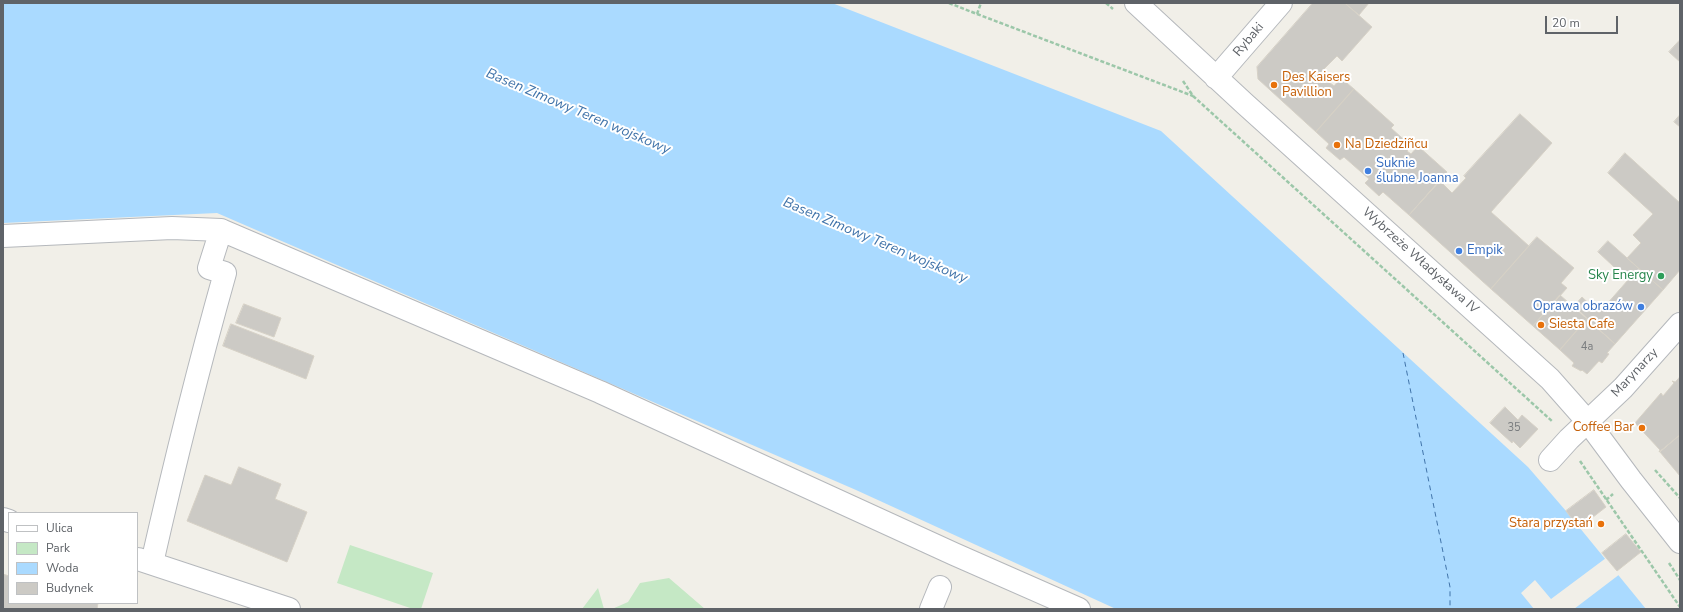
<!DOCTYPE html>
<meta charset="utf-8">
<style>
body{margin:0}
#map{position:relative;width:1683px;height:612px;overflow:hidden;background:#f1efe8;font-family:"Nunito Sans",sans-serif}
canvas{display:block}
.frame{position:absolute;inset:0;border:4px solid #5f6368;pointer-events:none}
.legend{position:absolute;left:8px;top:512px;width:130px;height:92px;box-sizing:border-box;background:#fff;border:1px solid #bfc1c3;margin:0;padding:5px 7px;list-style:none;font-size:12px;color:#5f6368}
.legend li{display:flex;align-items:center;gap:8px;height:20px}
.legend b{width:20px;border:1px solid #bfc1c3}
.scale{position:absolute;left:1545px;top:16px;width:73px;height:18px;box-sizing:border-box;border:2px solid #5f6368;border-top:0;padding-left:5px;font-size:12px;line-height:14px;white-space:nowrap;color:#5f6368;-webkit-text-stroke:3px #fff;paint-order:stroke}
</style>
<div id="map">
<canvas width="1683" height="612"></canvas>
<div class="frame"></div>
<ul class="legend">
<li><b style="height:5px;background:#fff"></b>Ulica</li>
<li><b style="height:11px;background:#c5e8c5"></b>Park</li>
<li><b style="height:11px;background:#aadaff"></b>Woda</li>
<li><b style="height:11px;background:#cccac5"></b>Budynek</li>
</ul>
<div class="scale">20 m</div>
</div>
<script>
const g = document.querySelector('canvas').getContext('2d');
g.lineJoin = 'round';
function fill(path, color) {
  g.fillStyle = color;
  g.fill(path, 'evenodd');
}
function stroke(path, color, width, dash) {
  g.strokeStyle = color;
  g.lineWidth = width;
  g.lineCap = dash ? 'butt' : 'round';
  g.setLineDash(dash || []);
  g.stroke(path);
}
function label(font, color, halo, rows, align = 'center') {
  g.font = font + ' "Nunito Sans",sans-serif';
  g.lineWidth = 4;
  g.setLineDash([]);
  g.textBaseline = 'middle';
  g.strokeStyle = halo;
  g.fillStyle = color;
  for (const [text, x, y, turn = 0] of rows) {
    g.save();
    g.translate(x, y);
    g.rotate((+turn || 0) * Math.PI / 180);
    g.textAlign = isNaN(turn) ? turn : align;
    if (halo) g.strokeText(text, 0, 0);
    g.fillText(text, 0, 0);
    g.restore();
  }
}
const green = new Path2D(`
 M350,545l83,28 -12,36h-8l-76,-26z
 M669,578l36,31h-93l16,-7 12,-19z
 M598,588l6,21h-22z`);
const water = new Path2D(`
 M3,3h829l329,128 367,336 38,44 80,98h-530l-260,-119 -639,-277 -214,10z`);
const pier = new Path2D(`
 M1606,558l14,16 -46,35h-40l-13,-16 14,-13 16,19z`);
const ferry = new Path2D(`
 M1403,353l47,234v22`);
const building = new Path2D(`
 M1313,3h32l27,24 -30,34 -5,-5 -18,18 15,12 7,-8 13,11 -38,43 -58,-53 -1,-12z
 M1345,3h24l-10,12z
 M1680,40v22l-11,-10z
 M1354,89l40,36 -3,3 20,18 -4,5 4,3 7,-8 29,26 -38,43 -26,-23 -4,4 -14,-13 4,-4 -25,-22 -4,3 -14,-12 3,-4 -13,-12z
 M1520,114l32,29 -61,69 38,34 -38,43 -82,-74 31,-34 12,12 14,-15 -2,-2z
 M1680,115v12l-6,-5z
 M1625,153l55,50v67l-17,20 -36,-32 14,-15 -8,-8 20,-21 -45,-41z
 M1537,237l37,31 -13,15 6,5 -34,38 -42,-37z
 M1608,241l55,49 -48,54 -41,-38 8,-9 17,16 29,-33 -30,-28z
 M1560,295l27,24 -27,31 -27,-24z
 M244,304l37,14 -7,19 -38,-14z
 M1587,319l28,25 -8,9 2,1 -7,9 -3,-2 -12,13 -5,-4 -1,1 -9,-5 2,-3 -14,-13z
 M231,324l83,32 -8,23 -83,-33z
 M1680,377v58l-21,17 1,-2 -25,-27 26,-30 2,3 11,-13 -2,-2 3,1z
 M1505,407l13,13 4,-5 16,14 -18,19 -7,-7 -1,2 -22,-20z
 M1680,435v41l-20,-24z
 M239,467l42,17 -6,15 32,13 -20,50 -100,-41 18,-46 26,10z
 M1594,490l12,17 -27,21 -13,-17z
 M1626,534l15,18 -24,19 -15,-18z
 M3,574l6,2v27h89l-1,6h-94z`);
const path = new Path2D(`
 M949,3l28,11 4,-11
 M1106,3l7,6
 M977,14l216,82
 M1183,81l10,15 360,326
 M1580,461l100,146
 M1655,470l25,28
 M1606,500l7,-6
 M1669,563l11,17`);
const minor = new Path2D(`
 M1136,3l109,101 305,275 38,43 43,58 49,62
 M1216,78l65,-75
 M3,236l169,-8 49,2 379,162 354,162 125,55
 M1550,460l19,-21 54,-51 57,-64
 M3,519l6,2
 M138,559l151,50
 M152,563c22,-97 46,-194 73,-290l-16,-5 12,-38
 M931,609l9,-22`);
const markers = [
 [1274,85,4,"#e8710a"],
 [1337,145,4,"#e8710a"],
 [1368,171,4,"#3f7fe0"],
 [1459,251,4,"#3f7fe0"],
 [1661,276,4,"#2e9e5b"],
 [1641,307,4,"#3f7fe0"],
 [1541,325,4,"#e8710a"],
 [1642,428,4,"#e8710a"],
 [1601,524,4,"#e8710a"]
];
const numberNames = [
 ["4a",1587,347],
 ["35",1514,428]
];
const streetNames = [
 ["Rybaki",1249,40,-50],
 ["Wybrzeże Władysława IV",1420,261,42],
 ["Marynarzy",1635,373,-47]
];
const foodNames = [
 ["Des Kaisers",1282,78],
 ["Pavillion",1282,93],
 ["Na Dziedziñcu",1345,145],
 ["Siesta Cafe",1549,325],
 ["Coffee Bar",1634,428,"right"],
 ["Stara przystań",1593,524,"right"]
];
const shopNames = [
 ["Suknie",1376,164],
 ["ślubne Joanna",1376,179],
 ["Empik",1467,251],
 ["Oprawa obrazów",1633,307,"right"]
];
const leisureNames = [
 ["Sky Energy",1653,276]
];
const waterNames = [
 ["Basen Zimowy Teren wojskowy",578,112,23],
 ["Basen Zimowy Teren wojskowy",875,241,23]
];
fill(green, '#c5e8c5');
fill(water, '#aadaff');
fill(pier, '#f1efe8');
stroke(ferry, '#4174aa', 1, [5, 4]);
fill(building, '#cccac5');
stroke(building, '#d6d1c6', 1);
stroke(minor, '#b5b8bc', 24);
stroke(path, '#9cc7a9', 2.5, [4, 2]);
stroke(minor, '#fff', 22);
for (const [x, y, r, color] of markers) {
  const dot = new Path2D();
  dot.arc(x, y, r, 0, 2 * Math.PI);
  g.fillStyle = color;
  g.fill(dot);
  stroke(dot, '#fff', 1.5);
}
label('11px', '#7a7d7f', null, numberNames);
label('13px', '#5f6368', '#fff', streetNames);
label('13px', '#c56008', '#fff', foodNames, 'left');
label('13px', '#366cbe', '#fff', shopNames, 'left');
label('13px', '#27864d', '#fff', leisureNames, 'right');
label('italic 14px', '#4174aa', '#fff', waterNames);
</script>
